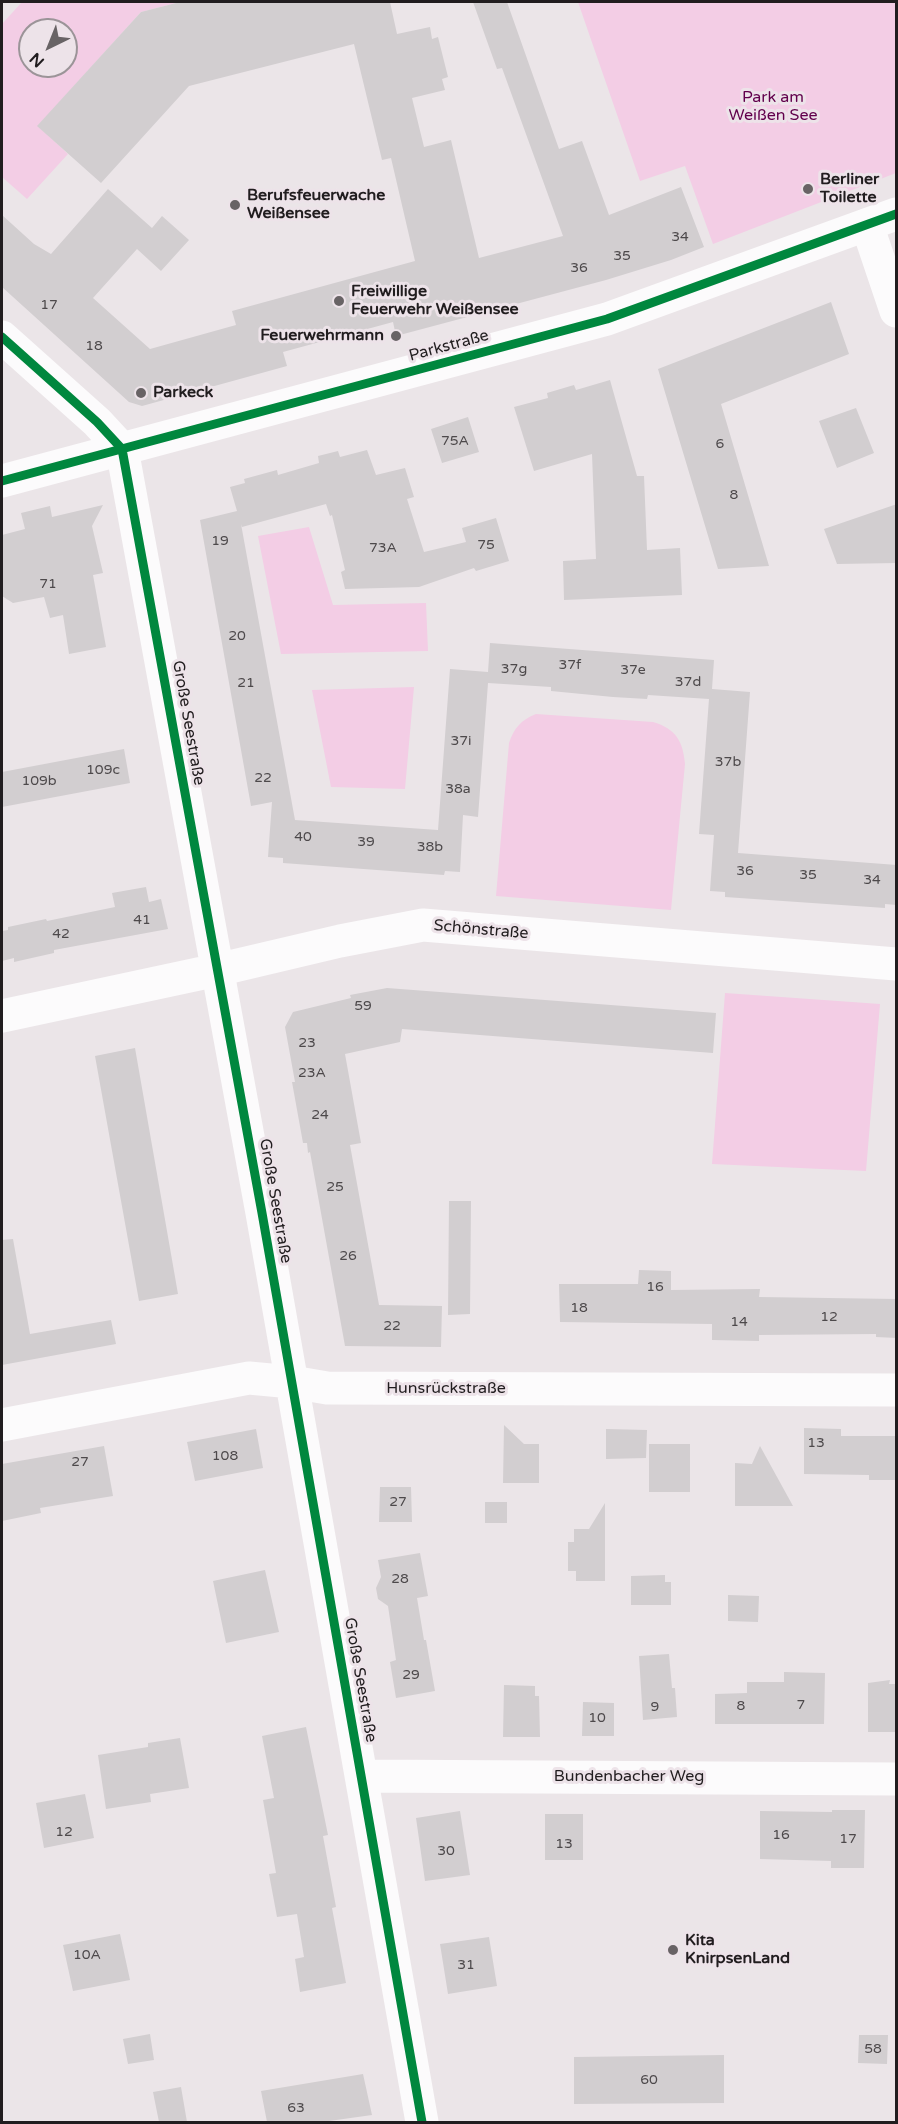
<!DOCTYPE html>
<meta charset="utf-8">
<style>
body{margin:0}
#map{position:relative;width:898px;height:2124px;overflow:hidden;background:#ebe5e8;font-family:"Varela Round",sans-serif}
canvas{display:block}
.frame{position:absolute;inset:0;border:3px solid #211d1f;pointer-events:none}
.north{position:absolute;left:18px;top:18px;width:60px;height:60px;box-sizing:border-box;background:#ede3e9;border:2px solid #9b9498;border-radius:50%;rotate:223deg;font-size:16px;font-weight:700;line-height:24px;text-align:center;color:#211d1f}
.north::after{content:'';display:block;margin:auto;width:21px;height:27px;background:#686365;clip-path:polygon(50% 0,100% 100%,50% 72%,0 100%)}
</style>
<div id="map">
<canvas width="898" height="2124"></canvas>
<div class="frame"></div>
<div class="north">N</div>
</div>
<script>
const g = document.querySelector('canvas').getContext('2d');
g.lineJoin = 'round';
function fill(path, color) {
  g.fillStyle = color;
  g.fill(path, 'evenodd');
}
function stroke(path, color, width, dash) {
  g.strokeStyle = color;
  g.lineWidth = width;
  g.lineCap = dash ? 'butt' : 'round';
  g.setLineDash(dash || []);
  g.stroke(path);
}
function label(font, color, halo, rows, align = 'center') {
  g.font = font + ' "Varela Round",sans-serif';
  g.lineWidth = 6;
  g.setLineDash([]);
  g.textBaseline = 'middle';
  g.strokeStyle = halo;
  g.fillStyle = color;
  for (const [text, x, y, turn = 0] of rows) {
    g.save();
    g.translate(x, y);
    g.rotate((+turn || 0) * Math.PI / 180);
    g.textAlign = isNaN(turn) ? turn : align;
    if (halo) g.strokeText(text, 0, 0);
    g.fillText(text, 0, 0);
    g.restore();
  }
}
const green = new Path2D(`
 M22,2h158l-39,10 -103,114 30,28 -41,45 -25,-22v-153zM30,30h36v36h-36z
 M578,2h318v171l-183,71 -28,-78 -45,15z
 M309,527l24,78 93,-2 2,48 -147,3 -23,-118z
 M414,687l-9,102 -74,-2 -19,-97z
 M536,714l117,8c23,7 30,19 32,42l-14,146 -175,-14 13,-153c5,-15 12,-23 27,-29z
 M725,993l155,11 -14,167 -154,-7z`);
const building = new Path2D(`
 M180,2h210l7,32 33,-7 2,12 6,-2 10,40 -6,2 3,11 -33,8 12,49 27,-7 28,118 84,-22 -61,-168 -5,1 -24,-67h34l52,147 23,-8 27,74 72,-28 23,60 -33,13 -65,20 -210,56 -3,-14 -110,30 4,14 -145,40 -13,-4 -127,-115v-72l32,29 17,10 57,-65 44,39 10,-12 27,24 -28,31 -24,-22 -44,49 57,51 86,-24 -4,-14 183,-50 -24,-103 -9,2 -28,-116 -165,42 -88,97 -64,-57 104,-114z
 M831,302l18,52 -128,50 48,162 -51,3 -60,-200z
 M610,380l27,96h7l3,74 33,-2 2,47 -118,5 -1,-39 33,-2 -4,-105 -58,17 -20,-64 34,-9 -1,-5 27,-8 2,5z
 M856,408l18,45 -37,15 -18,-47z
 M468,417l11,35 -37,11 -11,-34z
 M367,450l9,25 29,-7 9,29 -7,2 17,53 42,-10 -4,-14 34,-10 13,43 -33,10 -2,-3 -55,19 -74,2 -4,-17 4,-2 -13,-55 -2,1 -4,-12 -84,23 -1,-3 54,296 143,10 12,-161 38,3 2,-29 224,17 -2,29 38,3 -12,161 159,12v40l-12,-1v4l-73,-5 -87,-6v-5l-15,-1 4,-56 -15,-1 10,-135 -61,-4 -1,4 -34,-2 -62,-6v-4l-63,-4 -10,134 -15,-2 -3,57 -15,-1 -1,4 -161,-12v-5l-15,-1 4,-55 -21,4 -51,-286 37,-9 -7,-24 15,-4 -1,-4 33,-9 1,5 41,-12 -1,-7 20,-5 2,6z
 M897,504v59l-60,1 -13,-35z
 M103,505l-11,21 11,47 -10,2 13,72 -37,7 -6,-39 -13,3 -6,-21 -31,6 -11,-7v-61l23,-6 -4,-16 29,-7 2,11z
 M124,749l6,34 -128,24v-35z
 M146,887l3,15 12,-3 7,30 -114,21v3l-40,9v-4l-12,3v-30l6,-1v-3l38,-8 1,2 68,-14 -3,-14z
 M387,988l329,25 -3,40 -311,-24 -2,13 -55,12 16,89 -11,2 29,160 63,1 -1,41 -96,-1 -35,-194 -2,1 -1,-10h-4l-11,-61h3l-10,-55 8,-15 58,-14 -1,-3z
 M135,1048l43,246 -39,7 -44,-245z
 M449,1201h22l-1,113 -22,1z
 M13,1239l17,95 81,-14 5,24 -114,21v-125z
 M639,1270l32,1v19l89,-1 -1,8 138,2v39l-21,-1v-3l-117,1v6l-47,-1v-16l-152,-2 -1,-38h79z
 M504,1425l20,19h15v39h-36z
 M804,1428l37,1v7h56v44h-28v-5l-65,-1z
 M256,1429l7,39 -68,13 -8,-39z
 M606,1429l41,1 -1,28 -40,1z
 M649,1444h41v48h-41z
 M104,1446l9,50 -73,12 1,5 -39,8v-57z
 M760,1446l33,60h-58v-43l17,1z
 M380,1487h31l1,35h-33z
 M485,1502h22v21h-22z
 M605,1503v78h-29v-10h-8v-29h6v-13h15z
 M420,1553l8,43 -11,2 7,42h2l9,51 -39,7 -6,-36 6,-2 -8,-54 -10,-7 -2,-11 5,-11 -3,-17z
 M265,1570l14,62 -53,11 -13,-62z
 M665,1575v7h6v23h-40v-29z
 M728,1595l31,1 -1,26 -30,-1z
 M669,1654l3,34h3l2,29 -34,3 -4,-64z
 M784,1672l41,1 -1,51h-109v-30l32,-1v-11h37z
 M890,1680l-1,4h8v48h-29v-49z
 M504,1685l31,1v10h4l1,41h-37z
 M583,1702l31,1v33h-32z
 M306,1727l22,108 -5,1 13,71 -4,1 14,75 -46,9 -5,-33 9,-2 -7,-43 -20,3 -8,-43 7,-1 -13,-73 11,-2 -12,-62z
 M180,1738l9,50 -39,6 1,8 -45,7 -8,-54 50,-8v-4z
 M85,1794l9,44 -50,10 -8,-45z
 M832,1810h33l-1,58h-33v-7l-71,-2v-48l72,1z
 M460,1811l10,64 -45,6 -9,-63z
 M545,1814h38v46h-38z
 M120,1934l10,46 -57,11 -10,-46z
 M489,1937l8,49 -49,8 -8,-50z
 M150,2034l4,26 -26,4 -5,-25z
 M859,2035h29l-1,29 -29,-1z
 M724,2055v48l-150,1v-47z
 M363,2074l9,41 -50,7h-55l-6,-31z
 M181,2087l6,35h-28l-6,-30z`);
const minor = new Path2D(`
 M867,225l29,86
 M2,337l95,85 25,27 140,764 160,909
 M2,1016l215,-46 123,-29 83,-16 473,39
 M2,1425l247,-47 43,4 35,6 569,2
 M361,1776l535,3`);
const tertiary = new Path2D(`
 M2,481l605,-162 289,-105`);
const cycleway = new Path2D(`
 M2,337l95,85 25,27 140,764 160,909
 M2,481l605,-162 289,-105`);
const markers = [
 [808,189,6,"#686365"],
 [235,205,6,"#686365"],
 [339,301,6,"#686365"],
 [396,336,6,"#686365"],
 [141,393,6,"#686365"],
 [673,1950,6,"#686365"]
];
const numberNames = [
 ["34",680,237],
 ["35",622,256],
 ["36",579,268],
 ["17",49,305],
 ["18",94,346],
 ["75A",455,441],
 ["6",720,444],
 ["8",734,495],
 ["19",220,541],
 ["75",486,545],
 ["73A",383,548],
 ["71",48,584],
 ["20",237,636],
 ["37f",570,665],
 ["37g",514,669],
 ["37e",633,670],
 ["37d",688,682],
 ["21",246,683],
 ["37i",461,741],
 ["37b",728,762],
 ["109c",103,770],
 ["22",263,778],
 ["109b",39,781],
 ["38a",458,789],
 ["40",303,837],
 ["39",366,842],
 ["38b",430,847],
 ["36",745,871],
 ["35",808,875],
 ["34",872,880],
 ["41",142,920],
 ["42",61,934],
 ["59",363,1006],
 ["23",307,1043],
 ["23A",312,1073],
 ["24",320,1115],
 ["25",335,1187],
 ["26",348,1256],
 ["16",655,1287],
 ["18",579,1308],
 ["12",829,1317],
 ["14",739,1322],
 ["22",392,1326],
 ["13",816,1443],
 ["108",225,1456],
 ["27",80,1462],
 ["27",398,1502],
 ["28",400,1579],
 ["29",411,1675],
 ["7",801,1705],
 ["8",741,1706],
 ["9",655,1707],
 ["10",597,1718],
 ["12",64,1832],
 ["16",781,1835],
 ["17",848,1839],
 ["13",564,1844],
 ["30",446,1851],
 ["10A",87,1955],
 ["31",466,1965],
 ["58",873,2049],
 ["60",649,2080],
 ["63",296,2108]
];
const parkNames = [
 ["Park am",773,98],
 ["Weißen See",773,116]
];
const poiNames = [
 ["Berliner",820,180],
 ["Toilette",820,198],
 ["Berufsfeuerwache",247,196],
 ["Weißensee",247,214],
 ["Freiwillige",351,292],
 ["Feuerwehr Weißensee",351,310],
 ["Feuerwehrmann",384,336,"right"],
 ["Parkeck",153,393],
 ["Kita",685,1941],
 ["KnirpsenLand",685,1959]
];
const streetNames = [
 ["Parkstraße",449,346,-15],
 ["Große Seestraße",188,723,80],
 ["Schönstraße",481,930,5],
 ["Große Seestraße",275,1201,80],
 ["Hunsrückstraße",446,1389],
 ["Große Seestraße",360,1680,80],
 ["Bundenbacher Weg",629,1777]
];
fill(green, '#f3cde5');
fill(building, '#d2ced0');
stroke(minor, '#fcfbfc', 33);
stroke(tertiary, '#fcfbfc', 33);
stroke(cycleway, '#00873e', 9);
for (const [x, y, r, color] of markers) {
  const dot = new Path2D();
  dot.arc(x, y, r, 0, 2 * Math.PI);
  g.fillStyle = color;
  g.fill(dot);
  stroke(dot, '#ede3e9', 2);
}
label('14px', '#4d494b', null, numberNames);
label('16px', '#61004c', '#ede3e9', parkNames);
label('bold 16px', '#211d1f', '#ede3e9', poiNames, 'left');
label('16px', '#211d1f', '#ede3e9', streetNames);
</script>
